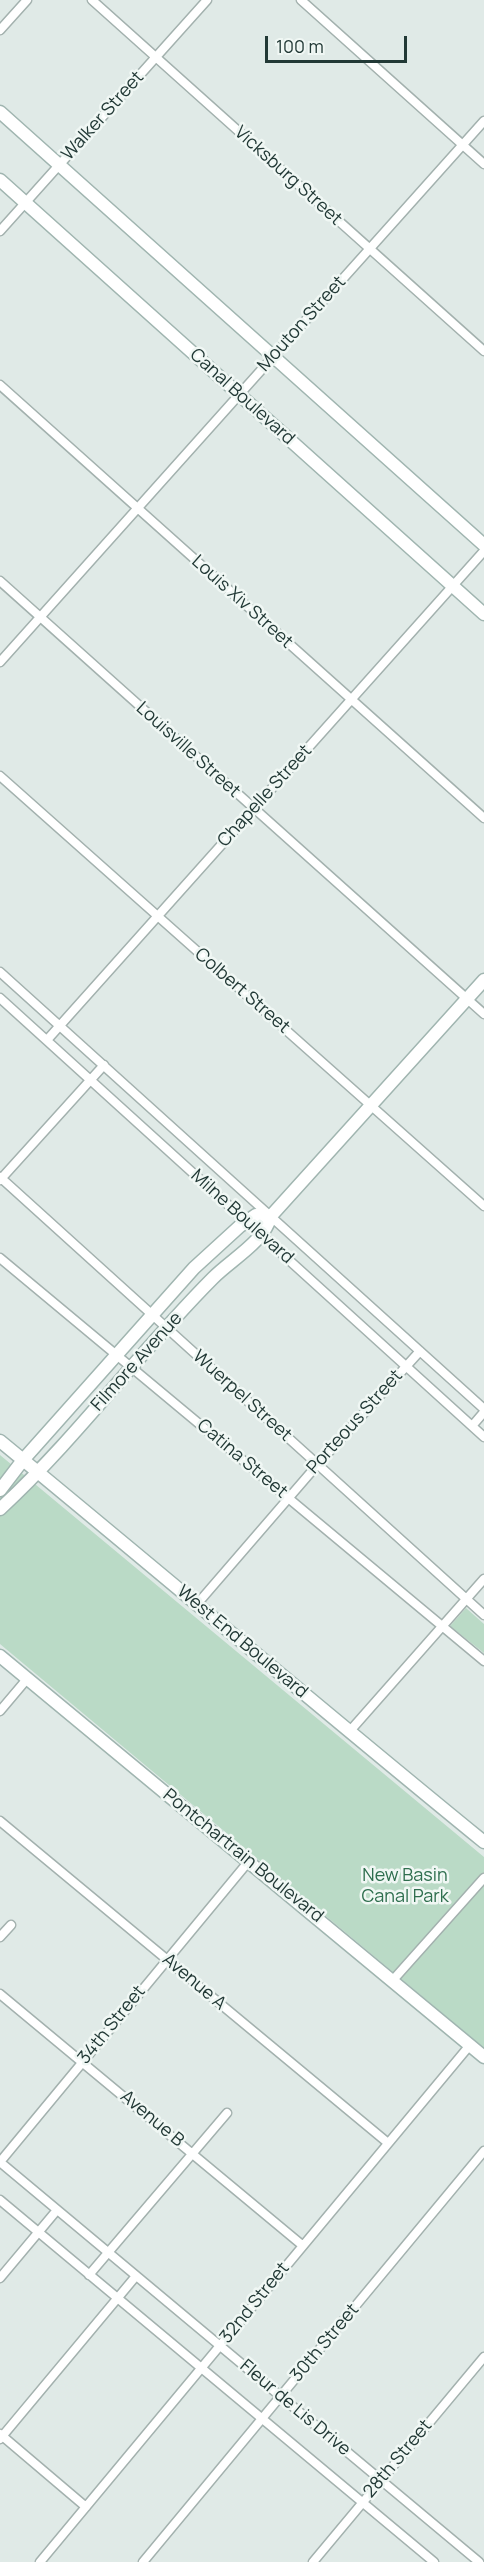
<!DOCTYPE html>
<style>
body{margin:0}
#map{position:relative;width:484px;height:2562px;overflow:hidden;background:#e0eae7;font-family:Manrope,sans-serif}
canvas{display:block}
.scale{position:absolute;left:265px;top:36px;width:142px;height:27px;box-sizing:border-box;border:3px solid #223936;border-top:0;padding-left:8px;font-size:18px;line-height:21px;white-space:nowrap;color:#223936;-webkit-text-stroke:4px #f0f7f4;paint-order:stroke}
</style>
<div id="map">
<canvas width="484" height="2562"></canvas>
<div class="scale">100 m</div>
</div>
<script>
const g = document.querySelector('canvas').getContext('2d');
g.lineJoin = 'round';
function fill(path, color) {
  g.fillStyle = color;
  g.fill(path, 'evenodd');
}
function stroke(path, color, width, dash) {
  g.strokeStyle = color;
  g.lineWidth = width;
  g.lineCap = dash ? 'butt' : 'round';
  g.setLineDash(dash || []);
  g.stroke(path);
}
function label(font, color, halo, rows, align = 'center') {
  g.font = font + ' Manrope,sans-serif';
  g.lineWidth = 5;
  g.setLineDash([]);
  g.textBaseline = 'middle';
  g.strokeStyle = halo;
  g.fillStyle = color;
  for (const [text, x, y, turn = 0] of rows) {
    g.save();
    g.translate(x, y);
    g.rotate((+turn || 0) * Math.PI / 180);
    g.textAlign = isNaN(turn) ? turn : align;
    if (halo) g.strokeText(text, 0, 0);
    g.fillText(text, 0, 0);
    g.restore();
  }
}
const green = new Path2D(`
 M0,1455l484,402v191l-484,-404z
 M466,1608l18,16v29l-34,-27z`);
const street = new Path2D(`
 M92,0l392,351
 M301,0l183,164
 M0,30l27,-30
 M0,231l207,-231
 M0,385l484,433
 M0,581l484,433
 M0,662l484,-541
 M0,776l484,430
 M0,972l484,437
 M0,998l484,439
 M47,1040l437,-489
 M0,1177l484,438
 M0,1180l104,-115
 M0,1258l484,403
 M472,1426l12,-14
 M198,1603l120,-139 102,-113
 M0,1711l27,-32
 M349,1732l135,-153
 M0,1821l388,322
 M249,1861l-249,301 479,400
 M0,1937l11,-12
 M393,1980l91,-102
 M0,1994l302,251
 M0,2200l434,362
 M89,2275l138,-162
 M0,2278l57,-68
 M0,2434l86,73
 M0,2439l136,-163
 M40,2562l430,-517
 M143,2562l341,-411
 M313,2562l171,-205`);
const secondary = new Path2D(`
 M0,112l484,433
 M0,180l484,434
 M0,1441c162,133 322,269 484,401
 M0,1490l23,-30 171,-192 46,-42 16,-11 15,1
 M0,1509c77,-71 139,-157 213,-231 19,-19 51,-36 58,-62l213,-236
 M0,1656l484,401`);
const streetNames = [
 ["Walker Street",103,116,-48],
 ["Vicksburg Street",288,176,42],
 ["Mouton Street",302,324,-48],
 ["Canal Boulevard",242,397,42],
 ["Louis Xiv Street",242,602,42],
 ["Louisville Street",188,750,42],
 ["Chapelle Street",265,796,-48],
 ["Colbert Street",242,991,41],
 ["Milne Boulevard",242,1217,42],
 ["Filmore Avenue",137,1362,-48],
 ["Wuerpel Street",242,1396,42],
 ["Porteous Street",355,1422,-48],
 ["Catina Street",242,1459,40],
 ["West End Boulevard",242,1642,40],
 ["Pontchartrain Boulevard",243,1856,39],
 ["Avenue A",194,1982,40],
 ["34th Street",112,2025,-51],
 ["Avenue B",152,2119,40],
 ["32nd Street",255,2303,-51],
 ["30th Street",325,2343,-50],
 ["Fleur de Lis Drive",295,2408,40],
 ["28th Street",398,2459,-50]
];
const parkNames = [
 ["New Basin",405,1876],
 ["Canal Park",405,1897]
];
fill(green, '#badac6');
stroke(street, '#a3b1ae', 11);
stroke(secondary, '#a0b5b0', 15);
stroke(street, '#fff', 8);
stroke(secondary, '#fff', 12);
label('18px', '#223936', '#f0f7f4', streetNames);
label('18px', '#2e6e4e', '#f0f7f4', parkNames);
</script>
